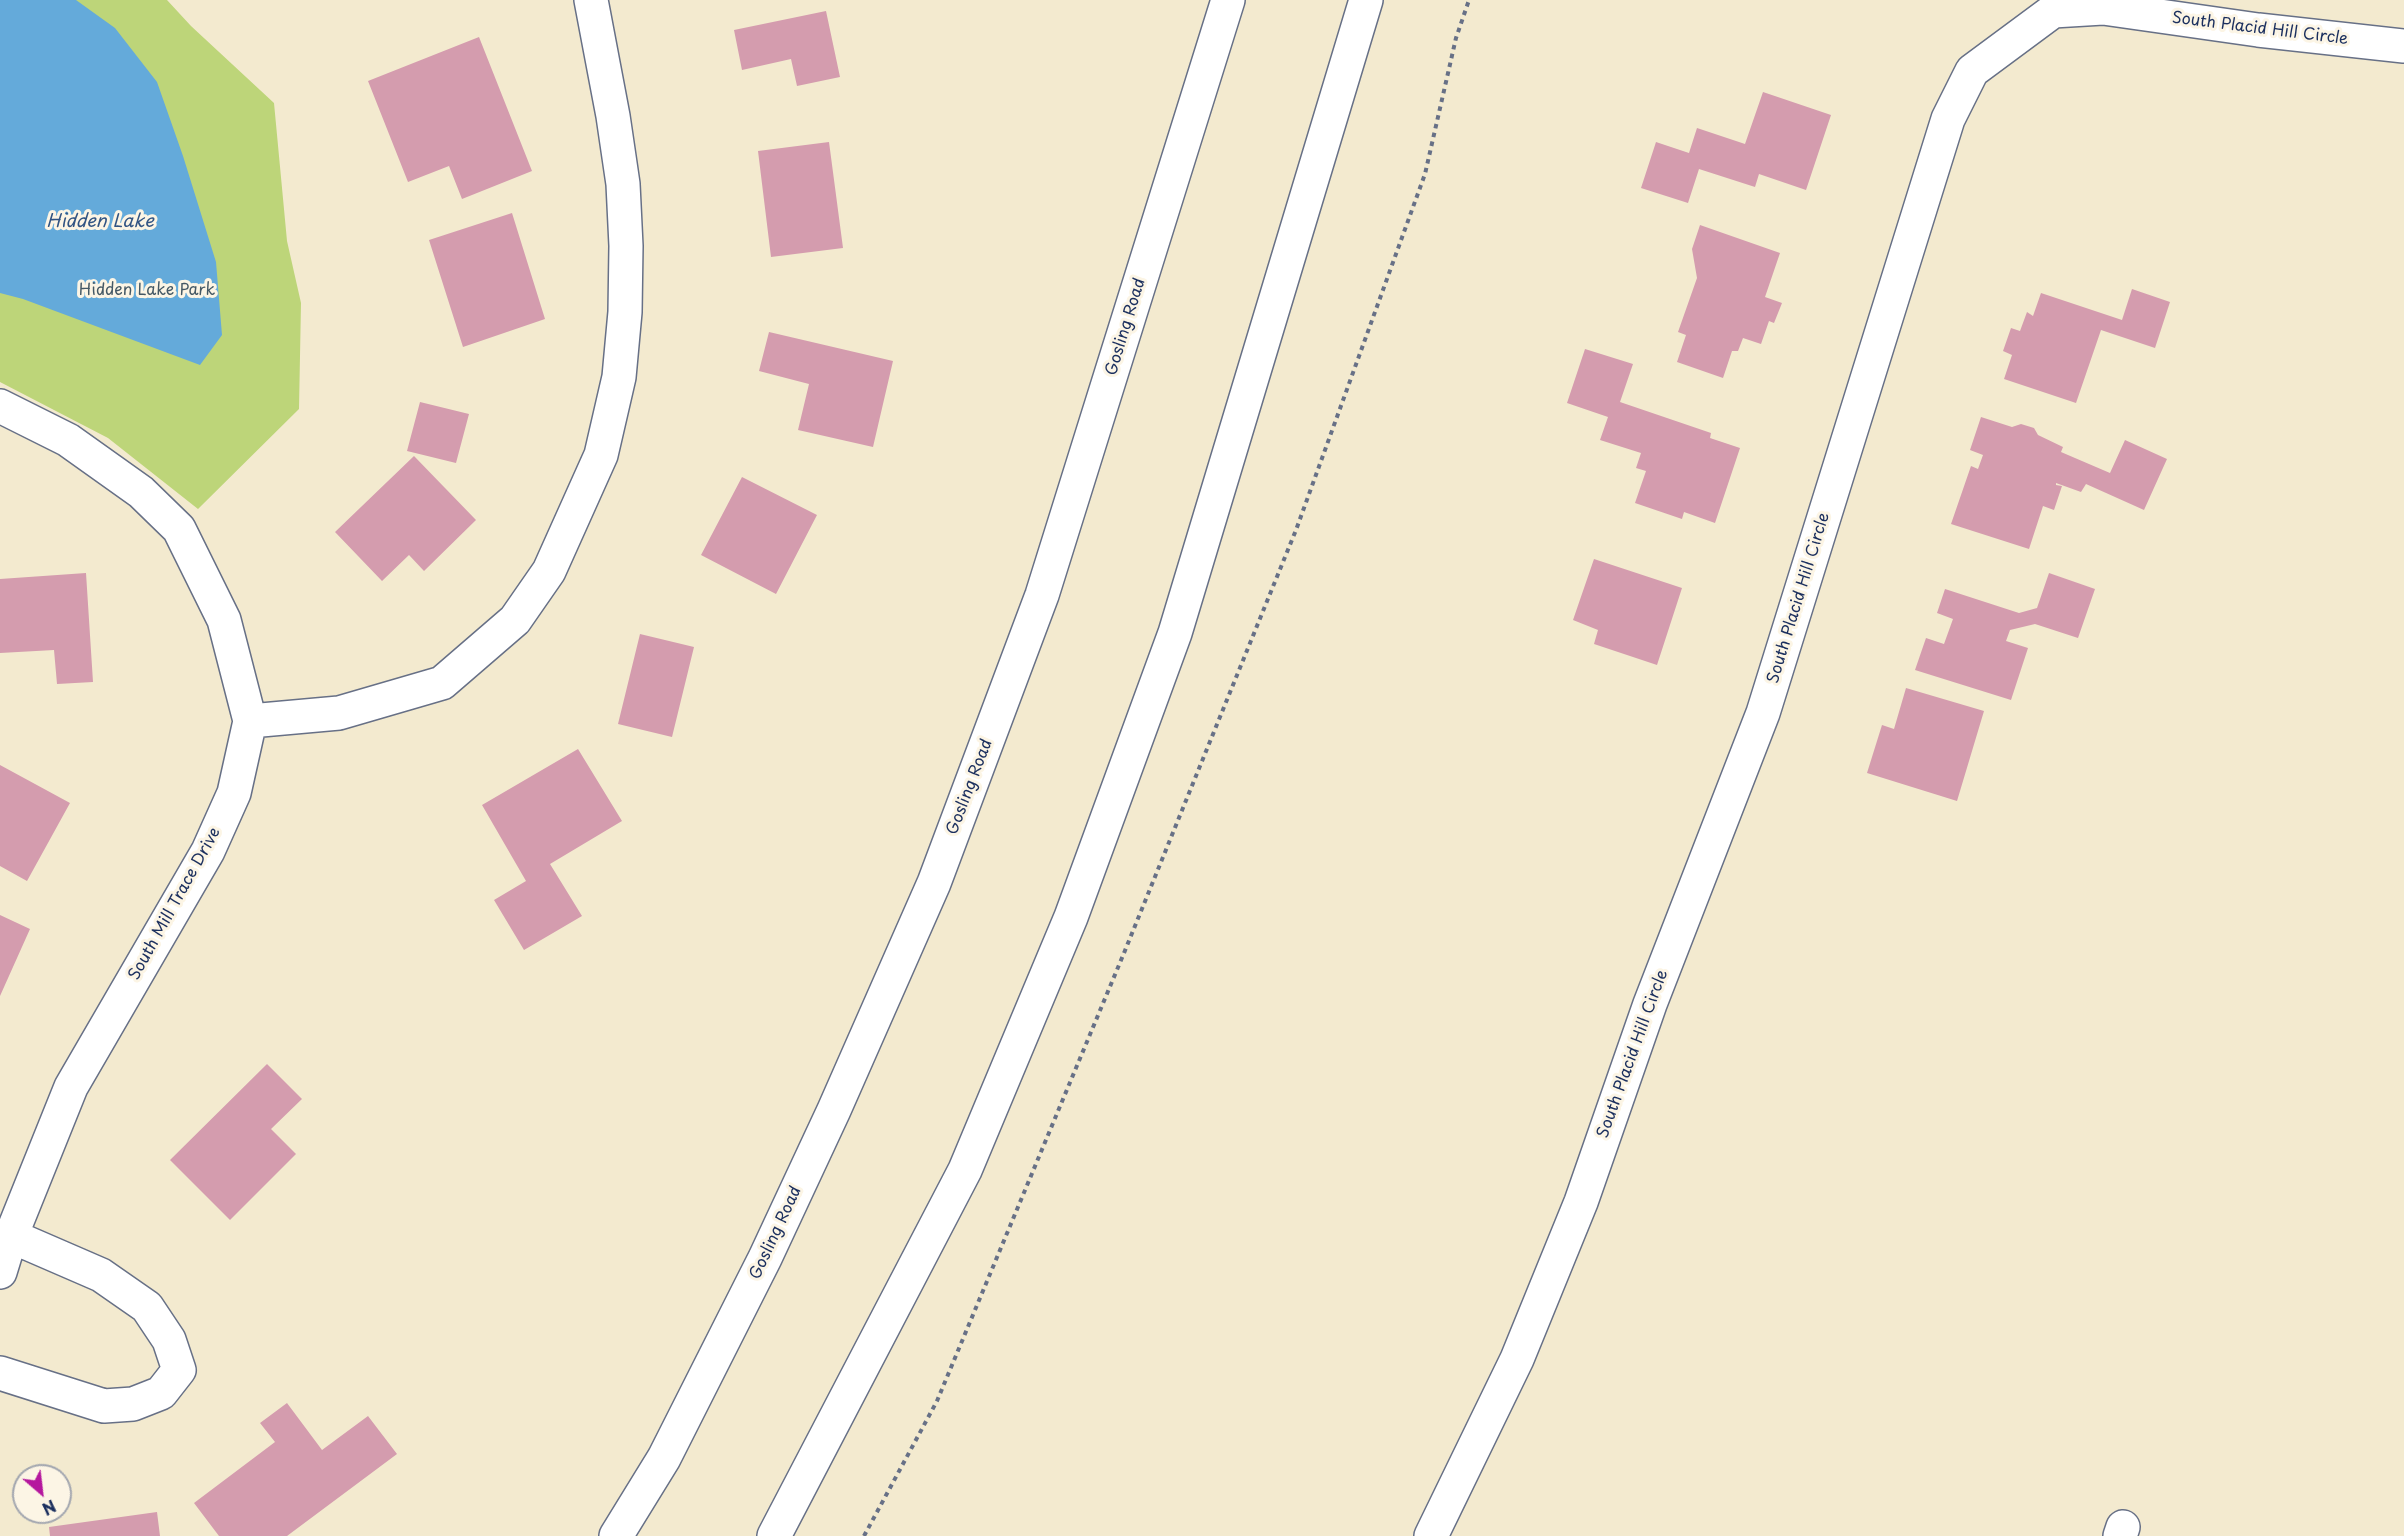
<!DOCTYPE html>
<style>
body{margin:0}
#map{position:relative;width:2404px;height:1536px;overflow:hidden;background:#f3eacf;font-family:"Playpen Sans",sans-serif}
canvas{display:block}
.north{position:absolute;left:12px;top:1464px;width:60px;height:60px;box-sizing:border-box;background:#fcf5e5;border:2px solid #a2a6af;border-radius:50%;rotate:152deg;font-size:16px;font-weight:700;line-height:24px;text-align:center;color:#1b2f5e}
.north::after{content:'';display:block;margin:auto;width:21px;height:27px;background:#b5179e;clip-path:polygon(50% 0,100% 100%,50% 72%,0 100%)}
</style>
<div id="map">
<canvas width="2404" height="1536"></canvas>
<div class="north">N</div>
</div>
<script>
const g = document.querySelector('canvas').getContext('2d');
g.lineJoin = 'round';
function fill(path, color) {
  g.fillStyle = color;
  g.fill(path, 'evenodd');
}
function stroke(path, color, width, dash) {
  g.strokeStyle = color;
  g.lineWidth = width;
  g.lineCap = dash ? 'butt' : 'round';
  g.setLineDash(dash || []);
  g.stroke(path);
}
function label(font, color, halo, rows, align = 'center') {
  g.font = font + ' "Playpen Sans",sans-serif';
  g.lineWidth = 6;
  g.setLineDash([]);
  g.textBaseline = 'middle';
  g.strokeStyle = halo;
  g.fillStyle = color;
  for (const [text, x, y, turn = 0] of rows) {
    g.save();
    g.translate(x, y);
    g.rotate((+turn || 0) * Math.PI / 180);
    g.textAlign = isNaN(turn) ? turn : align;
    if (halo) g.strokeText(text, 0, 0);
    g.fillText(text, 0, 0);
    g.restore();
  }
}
const green = new Path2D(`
 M0,0h167l24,26 83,77 13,138 14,62 -2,106 -101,100 -90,-71 -108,-56z`);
const water = new Path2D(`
 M0,0h76l39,28 42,54 26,74 33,106 6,73 -22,30 -177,-66 -23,-6z`);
const building = new Path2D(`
 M826,11l14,66 -43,9 -6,-27 -49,11 -8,-40z
 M479,37l53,134 -70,28 -13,-33 -41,16 -40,-101z
 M1763,92l68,23 -25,75 -47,-16 -4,13 -56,-18 -11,34 -47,-15 15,-46 33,11 8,-25 48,16z
 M829,142l14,106 -72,9 -13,-106z
 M512,213l33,106 -82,28 -34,-107z
 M1700,225l80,28 -15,44 17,6 -8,20 -5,-2 -8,23 -18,-6 -5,13h-6l-9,27 -46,-16 9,-27 -8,-3 19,-54 -5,-29z
 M2132,289l38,13 -15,46 -54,-18 -25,73 -72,-24 8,-24 -9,-4 8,-23 9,3 7,-19 6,4 8,-23 81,27z
 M769,332l124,29 -20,86 -75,-17 11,-46 -50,-13z
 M1585,349l48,15 -13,38 91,31 -1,5 30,10 -25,75 -31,-11 -2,7 -47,-16 11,-32 -10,-3 5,-15 -41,-13 8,-23 -41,-14z
 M420,402l49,12 -13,49 -49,-12z
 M1981,417l31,10 9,-3 13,4 4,7 25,12 -2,5 49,21 15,-33 42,19 -23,51 -58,-26 -5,8 -25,-9v2l6,1 -8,24 -11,-4 -14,43 -78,-25 20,-58 7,3 5,-14 -13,-5z
 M414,456l62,64 -52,51 -15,-16 -27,26 -47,-49z
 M742,477l75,38 -41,79 -75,-39z
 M1594,559l88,29 -25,77 -63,-21 4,-14 -25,-10z
 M86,573l7,109 -36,2 -3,-34 -54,3v-74z
 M2049,573l46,16 -17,49 -43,-14 -25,6 -4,11 22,7 -17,52 -96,-30 11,-32 18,6 9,-25 -16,-6 8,-24 74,24 18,-5z
 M640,634l54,13 -22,90 -54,-13z
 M1906,688l78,23 -27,90 -90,-28 15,-48 12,4z
 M578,749l44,72 -72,43 32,52 -58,34 -30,-50 32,-19 -44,-76z
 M0,765l70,38 -43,78 -27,-15z
 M0,915l30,14 -30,67z
 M267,1064l35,35 -31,30 25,25 -66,66 -60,-60z
 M287,1403l35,47 46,-34 29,38 -110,82h-68l-25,-33 81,-61 -15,-19z
 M157,1512l3,24h-110l-1,-9z`);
const path = new Path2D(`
 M864,1536l73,-135 187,-448 172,-423 129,-356 31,-136 13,-38`);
const minor = new Path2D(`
 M0,406l68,34 73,52 38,37 45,91 26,101 -16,72 -26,58 -137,236 -60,149 -11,36
 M250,721l89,-8 103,-30 73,-63 34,-49 52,-116 18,-78 6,-65 1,-66 -3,-62 -10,-68 -22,-116
 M0,1373l104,33 29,-2 28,-11 18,-23 -10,-30 -22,-33 -46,-32 -90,-39
 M1431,1536l86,-177 64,-157 69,-198 113,-291 185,-594 24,-48 81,-60 50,-3 155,22 146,16
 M2120,1536l3,-9`);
const major = new Path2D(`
 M616,1536l48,-78 101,-200 69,-148 100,-227 108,-288 186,-595
 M774,1536l191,-366 106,-253 104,-284 191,-633`);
const streetNames = [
 ["South Placid Hill Circle",2260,29,7],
 ["Gosling Road",1126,327,-73],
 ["South Placid Hill Circle",1799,598,-73],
 ["Gosling Road",970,787,-69],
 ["South Mill Trace Drive",175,904,-61],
 ["South Placid Hill Circle",1633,1054,-70],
 ["Gosling Road",776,1233,-65]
];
const parkNames = [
 ["Hidden Lake Park",147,291]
];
const waterNames = [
 ["Hidden Lake",100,222]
];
fill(green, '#bdd579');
fill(water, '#64aada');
fill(building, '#d49cae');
stroke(minor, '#677086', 36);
stroke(major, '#677086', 36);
stroke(path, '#677086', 4, [4.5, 4.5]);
stroke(minor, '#fff', 33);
stroke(major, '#fff', 33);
label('16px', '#1b2f5e', '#fcf5e5', streetNames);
label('16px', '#445865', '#fcf5e5', parkNames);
label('italic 18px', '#315483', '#fcf5e5', waterNames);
</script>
